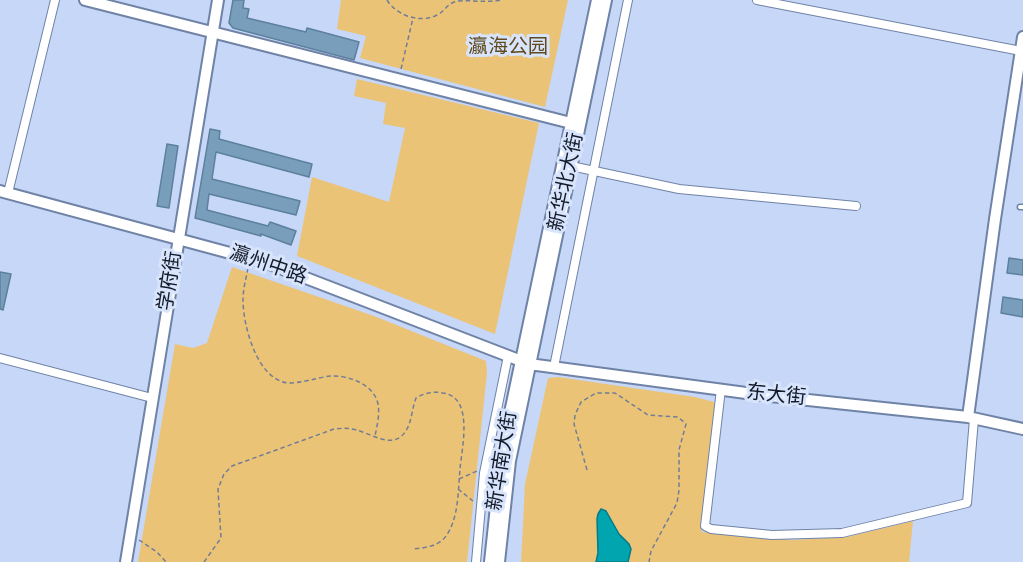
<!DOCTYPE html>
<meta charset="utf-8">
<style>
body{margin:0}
canvas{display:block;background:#c6d7f7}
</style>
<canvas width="1023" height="562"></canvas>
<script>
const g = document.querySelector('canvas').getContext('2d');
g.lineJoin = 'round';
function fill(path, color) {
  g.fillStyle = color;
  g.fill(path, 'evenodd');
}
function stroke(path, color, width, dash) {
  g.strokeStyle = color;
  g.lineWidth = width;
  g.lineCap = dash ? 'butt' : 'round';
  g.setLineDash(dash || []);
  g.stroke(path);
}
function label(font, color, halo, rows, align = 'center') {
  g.font = font + ' "Nunito Sans","Noto Sans SC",sans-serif';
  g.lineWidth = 6;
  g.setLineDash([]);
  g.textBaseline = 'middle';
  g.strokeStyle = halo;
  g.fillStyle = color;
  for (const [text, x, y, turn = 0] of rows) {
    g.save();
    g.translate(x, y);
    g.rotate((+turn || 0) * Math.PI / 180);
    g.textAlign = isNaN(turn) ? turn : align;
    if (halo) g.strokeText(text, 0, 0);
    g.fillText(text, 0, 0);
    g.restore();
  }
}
const green = new Path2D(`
 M341,0h227l-23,107 -185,-49 6,-22 -29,-7z
 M357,79l182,44 -44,211 -198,-78 15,-79 77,25 16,-74 -22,-4 3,-21 -32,-7z
 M232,267l142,49 112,45 1,12 -20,189h-329l37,-218 18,4 14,-5z
 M558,377l137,20 19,5 2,11 -15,115 1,4 90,8 55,-3 66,-16 -4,41h-388l4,-78 23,-106z`);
const water = new Path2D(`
 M601,509l5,2 13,23 10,10 2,5 -3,13h-32l2,-9 -1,-34 1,-5z`);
const building = new Path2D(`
 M233,0h11l-1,8 6,1 -2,9 59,14 1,-4 52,14 -5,18 -121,-32 -4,-5z
 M210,129l10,2 -1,8 93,25 -3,13 -93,-25 -4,27 88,22 -4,14 -87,-21 -2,16 61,16 2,-4 26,9 -5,14 -30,-11v2l-66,-18z
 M167,144l11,2 -9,62 -12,-2z
 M1009,258l14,2v15l-16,-2z
 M0,272l11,2 -8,36 -3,-1z
 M1003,297l20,3v17l-22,-4z`);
const path = new Path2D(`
 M387,0c9,15 33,24 50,15 9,-4 10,-13 22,-14 15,-1 28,2 43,-1
 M401,69l12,-51
 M248,268c-2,11 -5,21 -5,32 0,25 14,81 46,83 13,0 27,-5 41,-7 18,-1 44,8 48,28 2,10 -1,22 -3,32
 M587,470l-13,-46 1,-9 6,-13 15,-9h19l33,22 30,2 8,7 -7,26v40l-2,13 -26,48 -2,11
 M459,479l18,-8
 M458,489l15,12
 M139,540l18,12 9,10
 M204,562l17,-24 -3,-49 6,-15 8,-8 102,-37c8,-1 15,-1 23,1 17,5 38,21 50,-1 5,-9 5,-21 9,-31 8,-5 18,-7 27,-5 31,4 19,54 17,76 -2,21 -1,49 -14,67 -7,10 -21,12 -33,13`);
const lane = new Path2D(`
 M1020,207h3`);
const street = new Path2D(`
 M757,0l264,51
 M571,166l108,23 177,17
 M8,193l47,-193
 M0,358l152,40
 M554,367l74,-367
 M721,389l-16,137 6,3 61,6 70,-2 125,-30 7,-84
 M476,562l8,-89 24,-117`);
const secondary = new Path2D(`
 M85,0l486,123
 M0,191l267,72 262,101 232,31 207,22 55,12
 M968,417l27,-198 28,-182
 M126,562l92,-562
 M490,562l11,-102 6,-33 90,-427
 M499,562l11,-101 96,-461`);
const parkNames = [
 ["瀛海公园",508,48]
];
const streetNames = [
 ["新华北大街",567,182,-78],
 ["瀛州中路",268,266,19],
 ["学府街",171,281,-81],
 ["东大街",776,396,6],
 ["新华南大街",503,461,-81]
];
fill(green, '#ebc377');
fill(water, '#00a5af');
stroke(water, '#067b87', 1.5);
fill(building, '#789ebc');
stroke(building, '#5c809d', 1.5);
stroke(lane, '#6f83a7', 7);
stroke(street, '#6f83a7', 10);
stroke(secondary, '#6f83a7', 14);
stroke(path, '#727e96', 1.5, [4.5, 3]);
stroke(lane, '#fff', 4);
stroke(street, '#fff', 8);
stroke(secondary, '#fff', 10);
label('20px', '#614a1e', '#d7e4fc', parkNames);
label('20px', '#131a29', '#d7e4fc', streetNames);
</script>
